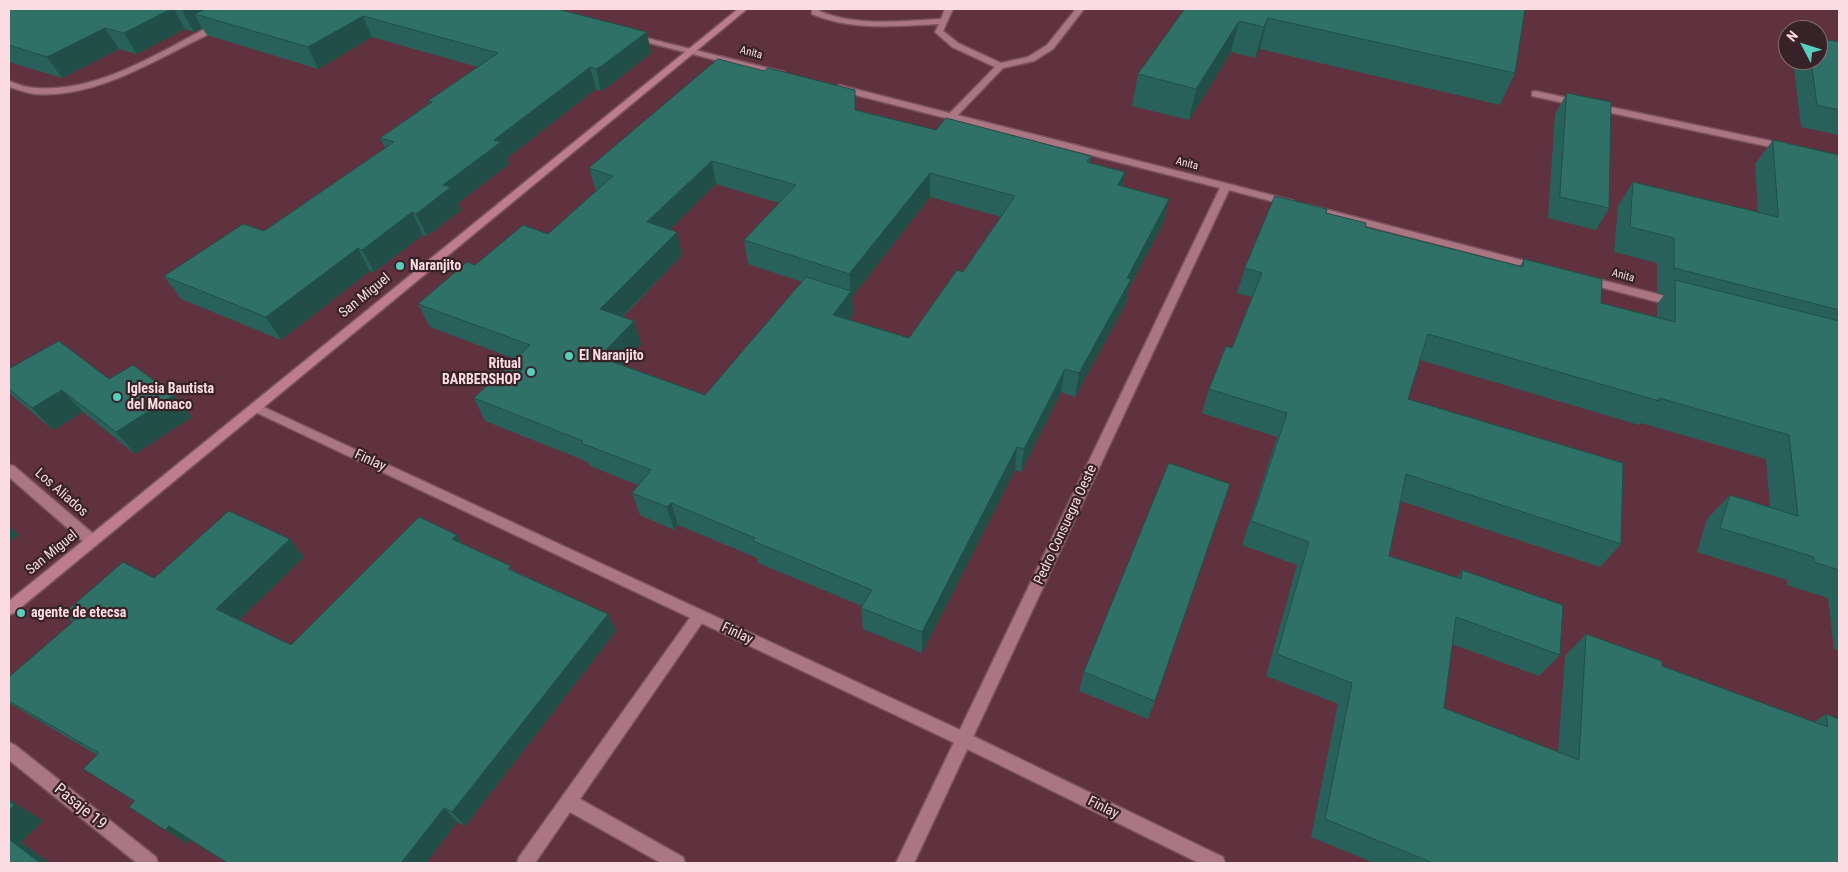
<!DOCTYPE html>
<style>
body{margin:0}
#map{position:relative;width:1848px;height:872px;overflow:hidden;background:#60323f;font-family:"Roboto Condensed",sans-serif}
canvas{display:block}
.frame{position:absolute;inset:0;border:10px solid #fadce2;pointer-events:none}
.north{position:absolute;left:1778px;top:20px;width:50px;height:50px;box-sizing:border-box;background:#372227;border:1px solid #856c72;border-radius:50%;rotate:310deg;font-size:14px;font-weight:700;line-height:20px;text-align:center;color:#fadce2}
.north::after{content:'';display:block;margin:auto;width:18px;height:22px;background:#5acebd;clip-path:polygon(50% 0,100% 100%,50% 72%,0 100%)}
</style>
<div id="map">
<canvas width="1848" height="872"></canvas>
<div class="frame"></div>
<div class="north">N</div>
</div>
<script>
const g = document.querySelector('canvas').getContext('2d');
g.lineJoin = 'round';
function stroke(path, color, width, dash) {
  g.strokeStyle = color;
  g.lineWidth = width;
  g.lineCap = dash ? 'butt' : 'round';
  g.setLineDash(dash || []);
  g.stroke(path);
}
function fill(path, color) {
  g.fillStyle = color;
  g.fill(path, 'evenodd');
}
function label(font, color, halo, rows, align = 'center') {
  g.font = font + ' "Roboto Condensed",sans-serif';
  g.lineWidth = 4.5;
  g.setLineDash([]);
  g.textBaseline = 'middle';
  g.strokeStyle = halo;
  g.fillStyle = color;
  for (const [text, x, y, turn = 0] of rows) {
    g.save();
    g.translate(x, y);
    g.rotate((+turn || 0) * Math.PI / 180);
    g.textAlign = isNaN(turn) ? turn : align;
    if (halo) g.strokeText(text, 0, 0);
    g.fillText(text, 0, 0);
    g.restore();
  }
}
const service = new Path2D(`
 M812,9h8l-1,2c38,16 82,10 122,8l4,-10h8l-10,22 15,12 43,20 27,-6 19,-12 29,-36h8l-31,40 -19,12 -31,7 -49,51 -3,1 -5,-3 2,-2 47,-48 -43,-20 -17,-15 4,-8c-43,2 -87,7 -127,-10z
 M216,23l7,2c-10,9 -28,15 -40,22 -45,23 -96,51 -148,47 -9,-1 -18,-5 -26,-7v-6c8,3 17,7 26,7 65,5 126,-37 181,-65z
 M1535,91l250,53 5,3 -5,3 -253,-54v-4z
 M699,610l5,2 2,4 -2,4 -124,179 103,58 2,6h-24l-91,-51 -35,51h-18l2,-6 175,-245z
 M9,742l6,3 141,112 2,6h-21l-128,-103z`);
const minor = new Path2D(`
 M630,34l154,38 1,2 -7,2 -148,-38z
 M839,85l390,99 65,17 1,2 -5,3 -61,-16 -315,673h-18l324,-675 -384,-98 -1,-2z
 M1309,205l228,59 5,3 -5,3 -232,-60 -1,-2z
 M1585,276l92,23 6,4 -6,4 -96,-25 -1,-2 1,-2z
 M9,465l5,1 83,71 2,4 -2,4 -5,2 -5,-2 -78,-68z`);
const tertiary = new Path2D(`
 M255,403l716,332 252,122 2,6h-26l-240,-118 -708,-335 -2,-3z`);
const secondary = new Path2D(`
 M738,9h9l-733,604 -5,2v-14z`);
const wall = new Path2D(`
 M9,9h548l94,44 -42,33 -8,5 -5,-2 -89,69 2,6 -51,39 3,7 -34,26 -4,-1 -49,37 -4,-1 -89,69 -100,-41 -17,-23 100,-45 121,-83 -5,-10 49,-34 -1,-3 50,-34 -106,-30 -54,32 -111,-34 -5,-7 -8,4 -9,-3 -48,25 -18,-5 -57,29 -53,-16z
 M1185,9h340l-10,64 -15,32 -240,-56 -5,9 -24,-6 -42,68 -57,-14 6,-32z
 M1839,42v93l-38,-8 -8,-67h25z
 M1567,93l42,115 -13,22 -48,-12 7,-104z
 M857,110l79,20 155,26 -1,7 35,9 -2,14 41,36 -36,68 -2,13 -51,94 -14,-5 -40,80 -6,-2 -93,183 -59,-24 -2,-21 1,-2 -104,-43 -1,-5 -79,-33 -4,5 -34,-15 -8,-22 6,-8 -48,-19 -2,-4 -103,-41 -11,-23 41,-39 -85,-32 -12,-23 57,-39 73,-31 48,-43 -7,-23zM716,184l63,19 -35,37 4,24 54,18 -97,113 -83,-30 19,-21 -18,-27 59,-62 -12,-26zM930,197l71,20 -38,55 -54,66 -60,-18 4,-5 -1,-18z
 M1773,140l66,15v496l-5,-2 -6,-51 -41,-13v-5l-90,-28 10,-33 23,-24 40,12 -4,-48 -125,-36 -2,2 -219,-65 -12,39 213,145 -21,23 -199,-66 -12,55 68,22 5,-8 98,85 -21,21 -87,-32 -8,64 114,44 7,-96 21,-22 76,32 152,56 12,-8 13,149h-465l-63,-26 27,-133 -72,-28 31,-111 -55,-20 35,-108 -75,-24 7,-24 23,-41 20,-51 -15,-4 8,-25 81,-55 39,14 155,39 4,-7 77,44 56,14v-13l7,-9 -7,-2v-30l-43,-11 4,-46 15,-24 125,30 -3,-48z
 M9,369l100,10 65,16 18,22 -57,37 -52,-42 -30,18 -37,-31 -7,-7z
 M457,535l5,9 52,27 94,43 8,17 -151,195 -8,-4 -31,41h-199l-37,-23 -3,4 -53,-42 -37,-47 -88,-52v-26l64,-55 -10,-8 91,-36 136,-39 14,18 -65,63 52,25z
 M1084,672l71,29 -7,18 -69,-28z`);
const shadedWall = new Path2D(`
 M171,9h3l11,20 -48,25 -13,-21z
 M186,9h54l-45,5 7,14 -8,4 -12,-22z
 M363,16l9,21 -54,32 -10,-22z
 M1268,18l-8,31 -5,9 9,-31z
 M1239,21l-8,31 -42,68 7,-31z
 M105,28l14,21 -57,29 -15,-21z
 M647,32l4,21 -42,33 -8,5 -5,-22z
 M590,67l6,22 -89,69 2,6 -51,39 3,7 -34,26 -11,-22 27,-29 51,-45z
 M712,161l4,23 -63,62 -6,-24z
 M1125,172l-4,24 -3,-11z
 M930,173v24l-78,100 1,18 -18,23 -2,-23 18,-23 -2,-18z
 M1169,199l-5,23 -36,68 -2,13 -51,94 4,-24 48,-95z
 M412,212l11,23 -49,37 -12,-22z
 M677,232l5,23 -75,77 -7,-23z
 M358,248l12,23 -89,69 -15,-23z
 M634,321l7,23 -34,36 -8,-23z
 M1065,369l-4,23 -40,80 3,-23z
 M62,390l21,22 -30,18 -21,-22z
 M174,395l18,22 -57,37 -19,-22z
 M1017,447l-2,23 -93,183v-21z
 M671,503l7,22 -4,5 -7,-23z
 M9,526l10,9 -10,7z
 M457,535l10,18 -15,-14z
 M290,539l14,18 -71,69 -17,-17z
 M608,614l8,17 -151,195 -13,-14z
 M9,799l34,22 -22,21 29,21h-10l-31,-24z
 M444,808l13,14 -31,41h-25z
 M169,826l21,14 -3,4 -22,-14z`);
const building = new Path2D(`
 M9,9h162l-47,24 -19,-5 -58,29 -38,-12z
 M206,9h351l90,23 -44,33 -7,4 -6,-2 -96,73 7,2 -58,43 8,2 -35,27 -4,-2 -50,38 -4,-2 -92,69 -102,-41 79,-52 21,7 130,-89 -14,-4 52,-36 -4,-1 70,-48 -135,-37 -55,31 -113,-33z
 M1185,9h340l-10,64 -247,-55 -4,9 -25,-6 -43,68 -58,-15z
 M1818,38l21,4v68l-22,-5 -6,-45h7z
 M718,59l46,12 4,-3 87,22v20l81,20 10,-12 145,38 -4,6 38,10 -7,13 51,14 -42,79 4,1 -52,94 -14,-4 -41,80 -7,-2 -95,185 -61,-24 11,-18 -119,-49 2,-3 -84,-35 -4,4 -35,-14 19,-23 -70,-27 2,-2 -109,-43 56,-53 -112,-41 49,-42 8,3 48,-40 25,9 65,-58 -24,-8zM712,161l84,24 -52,55 105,34 81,-101 85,23 -52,76 -6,-2 -48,68 -76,-23 18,-24 -45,-14 -101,118 -106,-38 35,-36 -34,-12 77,-77 -30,-10z
 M1567,93l44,9 -2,106 -49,-11z
 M1773,140l66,15v155l-165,-42v-30l-44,-11 3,-45 145,35z
 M1275,196l52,13 -1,4 40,10 -1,4 158,40 1,-8 78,20 -1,24 74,19v-42l164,41v249l-25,-8v-5l-94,-29 10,-33 68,21 -9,-81 -130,-37v3l-231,-67 -20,65 215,64 -2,81 -215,-70 -17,82 72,23 1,-9 101,35 -3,50 -104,-38 -12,91 135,52 7,-126 76,27v5l166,61 -2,-13 13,5v144h-406l-108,-44 27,-136 -75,-29 32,-112 -58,-21 36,-108 -78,-24 17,-43 6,2 30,-75 -17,-5z
 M59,341l50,38 24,-14 41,30 -58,37 -54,-42 -30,18 -23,-19v-20z
 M1169,463l61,21 -75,217 -71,-29z
 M229,511l61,28 -74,70 75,36 128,-128 38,18 -5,4 59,27 -3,3 100,45 -156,198 -8,-4 -43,55h-173l-59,-37 -4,4 -36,-23 6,-6 -52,-32 16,-16 -90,-52v-24l66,-57 -12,-6 60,-52 31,16z
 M9,801l5,4 -5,5z
 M9,839l31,24h-31z`);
const markers = [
 [400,266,5,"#5acebd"],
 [569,356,5,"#5acebd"],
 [531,372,5,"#5acebd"],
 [117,397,5,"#5acebd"],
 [21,613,5,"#5acebd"]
];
const farStreetnames = [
 ["Anita",751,53,14],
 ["Anita",1187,164,14],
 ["Anita",1623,276,15]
];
const poiNames = [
 ["Naranjito",410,266],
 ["El Naranjito",579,356],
 ["Ritual",521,364,"right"],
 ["BARBERSHOP",521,380,"right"],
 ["Iglesia Bautista",127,389],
 ["del Monaco",127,405],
 ["agente de etecsa",31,613]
];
const streetNames = [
 ["San Miguel",365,296,-39],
 ["Finlay",370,461,25],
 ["Los Aliados",61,493,41],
 ["Pedro Consuegra Oeste",1066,525,-65],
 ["San Miguel",52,553,-39],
 ["Finlay",737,634,25],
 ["Finlay",1103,808,26]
];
const nearStreetnames = [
 ["Pasaje 19",80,807,39]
];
stroke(service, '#7a535e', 3);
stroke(minor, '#7a535e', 3);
stroke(tertiary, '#7a535e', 3);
stroke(secondary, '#7a535e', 3);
fill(service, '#ab7683');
fill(minor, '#ab7683');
fill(tertiary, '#ab7683');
fill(secondary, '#be7d8e');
fill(wall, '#286159');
fill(shadedWall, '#214f48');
fill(building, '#2f7167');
stroke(building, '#214f48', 1);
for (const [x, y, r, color] of markers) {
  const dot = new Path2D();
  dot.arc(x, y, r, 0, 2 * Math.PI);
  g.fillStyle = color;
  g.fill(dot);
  stroke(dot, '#372227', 2);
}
label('11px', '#fadce2', '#372227', farStreetnames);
label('bold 14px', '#fadce2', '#372227', poiNames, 'left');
label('14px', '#fadce2', '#372227', streetNames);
label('16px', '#fadce2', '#372227', nearStreetnames);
</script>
